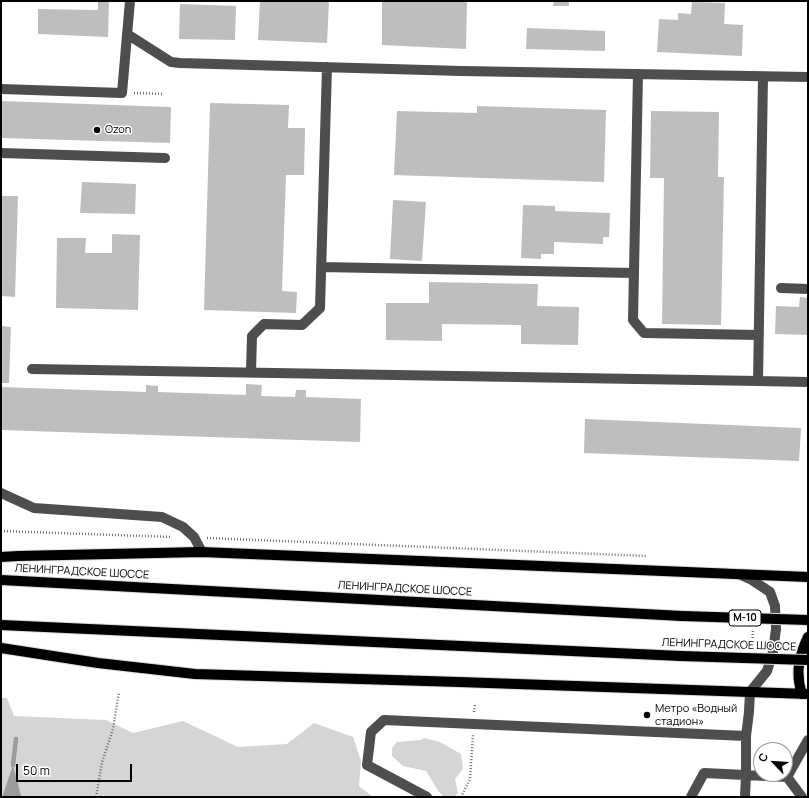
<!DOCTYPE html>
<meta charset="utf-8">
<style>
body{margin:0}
#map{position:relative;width:809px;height:798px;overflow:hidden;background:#fff;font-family:Manrope,sans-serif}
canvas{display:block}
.frame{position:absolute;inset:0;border:2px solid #000;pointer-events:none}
.north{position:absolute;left:753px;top:742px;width:40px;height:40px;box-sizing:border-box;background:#fff;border:1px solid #999;border-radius:50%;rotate:295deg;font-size:11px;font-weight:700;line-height:16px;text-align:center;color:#000}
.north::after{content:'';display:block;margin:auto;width:14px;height:18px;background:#000;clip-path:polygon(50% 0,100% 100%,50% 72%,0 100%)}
.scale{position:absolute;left:16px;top:764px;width:116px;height:18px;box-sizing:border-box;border:2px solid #000;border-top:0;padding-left:5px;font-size:12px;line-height:14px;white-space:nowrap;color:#000;-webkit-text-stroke:3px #fff;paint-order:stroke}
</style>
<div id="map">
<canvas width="809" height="798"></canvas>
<div class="frame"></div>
<div class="north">С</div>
<div class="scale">50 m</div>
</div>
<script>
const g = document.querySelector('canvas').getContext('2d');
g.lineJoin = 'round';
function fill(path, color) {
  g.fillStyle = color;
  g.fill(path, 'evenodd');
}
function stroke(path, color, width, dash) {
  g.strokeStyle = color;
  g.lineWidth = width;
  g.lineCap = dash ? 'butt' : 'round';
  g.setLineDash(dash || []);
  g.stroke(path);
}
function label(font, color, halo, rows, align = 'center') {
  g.font = font + ' Manrope,sans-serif';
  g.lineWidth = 3;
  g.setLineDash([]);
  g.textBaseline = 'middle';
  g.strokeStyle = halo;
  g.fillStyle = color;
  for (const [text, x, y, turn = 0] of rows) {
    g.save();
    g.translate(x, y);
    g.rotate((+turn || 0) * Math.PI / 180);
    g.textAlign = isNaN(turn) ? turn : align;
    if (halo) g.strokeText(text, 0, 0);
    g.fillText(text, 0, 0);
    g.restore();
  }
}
const green = new Path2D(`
 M1,698h6l7,18 92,4 27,13 50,-12 55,26 49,-3 27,-21 39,14 8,24 -2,25 14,11h-351l-1,-2 -8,-29 -11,31h-1z
 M424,738l16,4 21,12 2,15 -8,10 3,14 -4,4h-10l-5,-5 -13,-21 -23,-5 -11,-10v-8l5,-6 24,-2z`);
const water = new Path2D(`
 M13,765l8,30 1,2h-20z`);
const stream = new Path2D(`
 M13,765l3,-26`);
const building = new Path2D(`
 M260,1h69l-2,42 -69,-3z
 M382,1h85l-1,48 -84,-4z
 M554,1h15v5h-16z
 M98,2h11l-1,35 -70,-3v-25l60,1z
 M692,2l33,1 -1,21 19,1 -1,31 -85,-4 2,-33 19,1v-7l13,1z
 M180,4l56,2 -1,34 -56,-1z
 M527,28l78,3v20l-79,-2z
 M1,101l170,6 -1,36 -169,-5z
 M210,103l79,2 -1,23h17l-1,47h-18l-4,116 15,1 -1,21 -92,-3z
 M477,106l129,4 -2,72 -210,-7 3,-64 80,2z
 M651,111l68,1 -1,65h6l-3,148 -59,-1 2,-146h-14z
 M82,182l54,2 -1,30 -55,-1z
 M1,196h17l-3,101 -14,-1z
 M393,200l33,2 -4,59 -32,-2z
 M523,205l32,1v5l55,2 -1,24h-6v7l-49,-2v12h-13v5l-20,-1z
 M112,234l28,1 -2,75 -82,-2 1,-70h29l-1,15h27z
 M429,282l109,2 -1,22 42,1 -1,38 -57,-1v-19l-79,-1v17l-56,-1v-37h43z
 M800,297l7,1v10h1v27l-33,-1 1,-28 23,1z
 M1,326l10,1 -2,56h-8z
 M246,384l16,1 -1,11 34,1 1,-7h10v7l55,2 -1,43 -359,-12v-43l145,5v-7l12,1v6l88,3z
 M585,419l216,9 -2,33 -215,-8z`);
const path = new Path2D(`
 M134,93l30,1
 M1,531l171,6
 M207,538l439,18
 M752,647l1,-17
 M474,712l1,-8
 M728,712l2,-5
 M96,797l6,-35 11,-33 6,-37
 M461,797l9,-18 3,-44`);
const minor = new Path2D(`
 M127,34l44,28 9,1 281,8 347,6
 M638,74l-5,246 11,13 115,2
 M1,89l121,4 8,-92
 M1,153l164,5
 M321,267l313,6
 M781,288l27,1
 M32,369l726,12 5,-304
 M251,372l1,-36 12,-12 38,1 18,-17 7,-241
 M758,381l50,1
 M1,493l33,15 128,9 21,10 11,10 8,15
 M741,575l11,5 18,12 5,14 1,23 -3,23 -6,19 -17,21 -1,20 -3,24v39l-1,22
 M787,777l21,-37
 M787,777l15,20
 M427,797l-60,-32 4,-33 13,-12 90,4 272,12
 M691,797l13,-24 83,4`);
const major = new Path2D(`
 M1,557l17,-1 184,-4 606,25
 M1,580l681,36
 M1,625l680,31
 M1,648l97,15 97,11 264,8 349,12
 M802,694c-7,-21 -3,-38 6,-57`);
const majorBridge = new Path2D(`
 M682,616l126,4
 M681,656l127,4`);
const markers = [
 [97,130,4,"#000"],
 [647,715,4,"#000"]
];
const shields = [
 [745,618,32]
];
const shieldNames = [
 ["М-10",745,618]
];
const poiNames = [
 ["Ozon",105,130],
 ["Метро «Водный",655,709],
 ["стадион»",655,722]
];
const streetNames = [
 ["ЛЕНИНГРАДСКОЕ ШОССЕ",82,572,3],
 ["ЛЕНИНГРАДСКОЕ ШОССЕ",405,589,3],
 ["ЛЕНИНГРАДСКОЕ ШОССЕ",729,645,2]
];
fill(green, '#d5d5d5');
fill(water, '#9c9c9c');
stroke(stream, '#9c9c9c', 4.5);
fill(building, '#bebebe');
stroke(major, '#dbdbdb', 12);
stroke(path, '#707070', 2.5, [1, 2]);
stroke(minor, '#4e4e4e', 10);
stroke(major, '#000', 10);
stroke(majorBridge, '#dbdbdb', 12, []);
stroke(majorBridge, '#000', 10);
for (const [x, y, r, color] of markers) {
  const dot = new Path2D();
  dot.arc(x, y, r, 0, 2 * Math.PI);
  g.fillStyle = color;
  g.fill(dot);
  stroke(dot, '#fff', 1.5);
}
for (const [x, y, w] of shields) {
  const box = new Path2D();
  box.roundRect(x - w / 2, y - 8, w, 16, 3);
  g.fillStyle = '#fff';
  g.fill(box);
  stroke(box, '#000', 1);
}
label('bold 10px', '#000', null, shieldNames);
label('11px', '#000', '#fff', poiNames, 'left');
label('11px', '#000', '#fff', streetNames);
</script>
